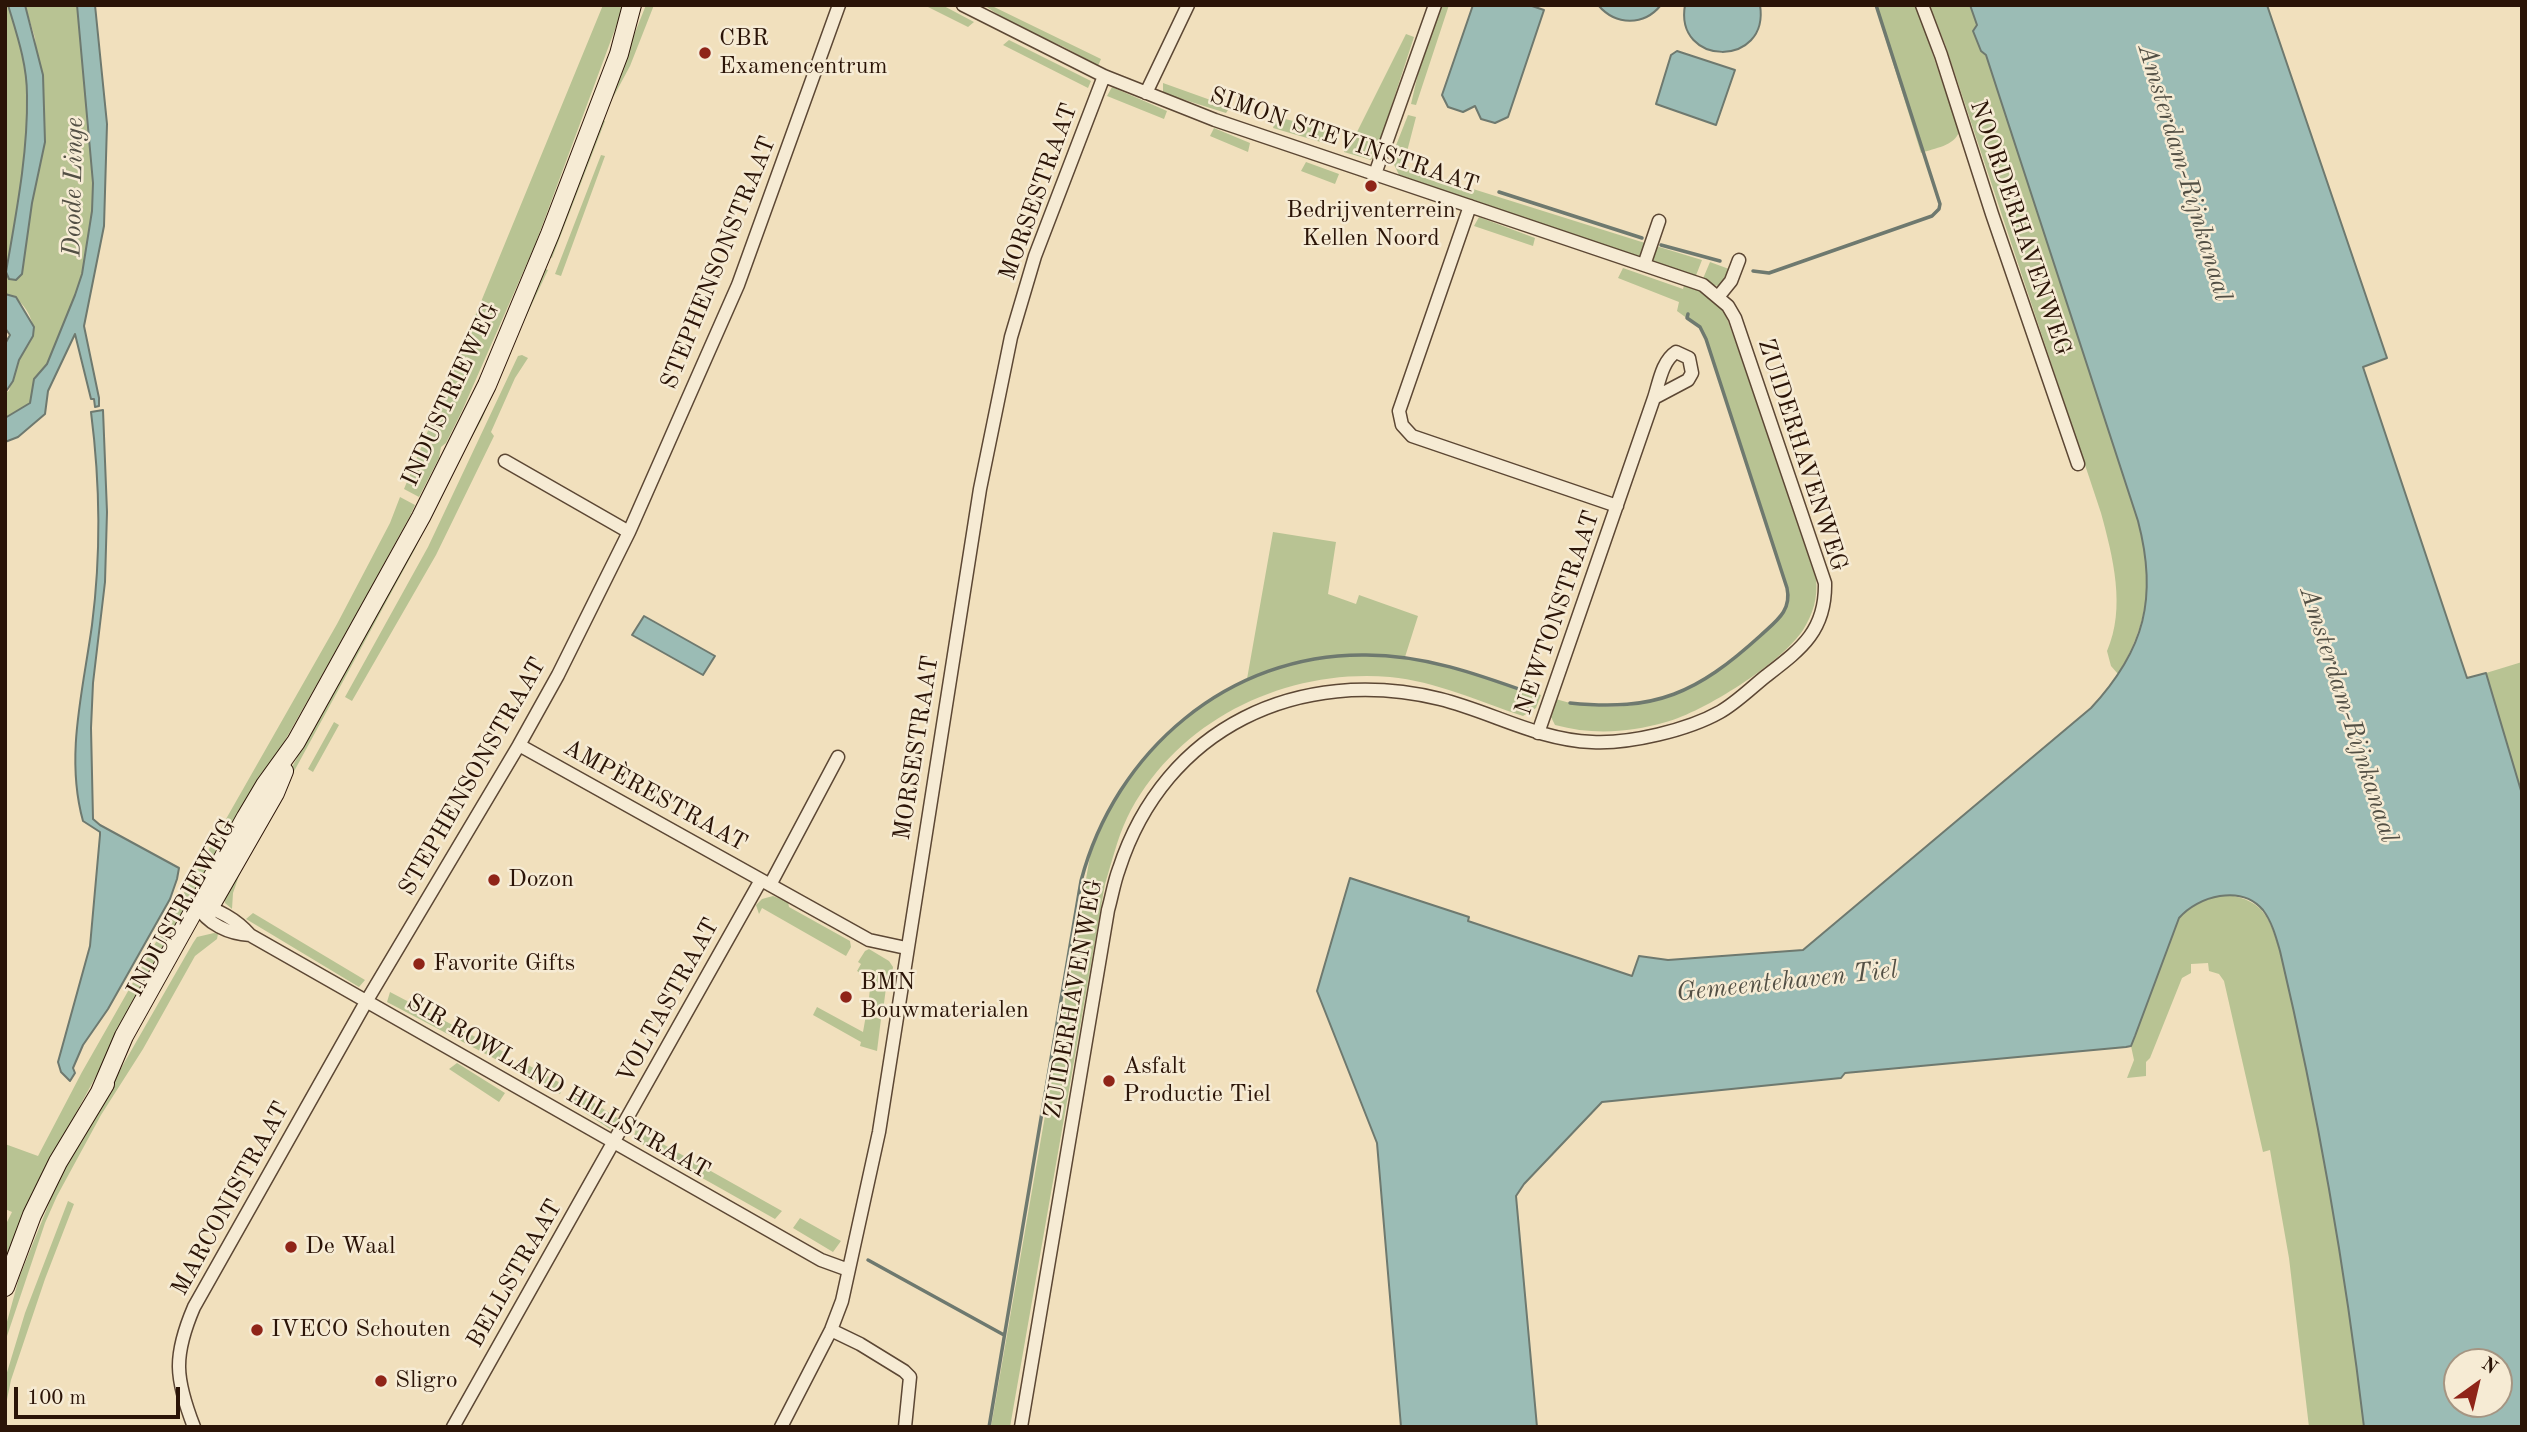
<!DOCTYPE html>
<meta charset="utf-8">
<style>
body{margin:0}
#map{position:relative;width:2527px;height:1432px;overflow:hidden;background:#f1e0bd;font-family:"Old Standard TT",serif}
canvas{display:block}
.frame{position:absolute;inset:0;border:7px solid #2b1407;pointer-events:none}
.north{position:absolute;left:2443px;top:1348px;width:70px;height:70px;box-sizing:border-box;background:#f6ebd4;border:2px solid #a59582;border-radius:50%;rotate:34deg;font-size:19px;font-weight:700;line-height:28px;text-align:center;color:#2b1407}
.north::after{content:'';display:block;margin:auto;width:24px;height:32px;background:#8f2418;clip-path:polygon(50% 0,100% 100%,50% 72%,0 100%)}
.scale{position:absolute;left:14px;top:1387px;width:166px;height:32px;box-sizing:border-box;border:4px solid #2b1407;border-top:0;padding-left:9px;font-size:21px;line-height:24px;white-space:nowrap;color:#2b1407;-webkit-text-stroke:5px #f6ebd4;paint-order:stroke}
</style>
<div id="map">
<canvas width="2527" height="1432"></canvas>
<div class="frame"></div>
<div class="north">N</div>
<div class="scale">100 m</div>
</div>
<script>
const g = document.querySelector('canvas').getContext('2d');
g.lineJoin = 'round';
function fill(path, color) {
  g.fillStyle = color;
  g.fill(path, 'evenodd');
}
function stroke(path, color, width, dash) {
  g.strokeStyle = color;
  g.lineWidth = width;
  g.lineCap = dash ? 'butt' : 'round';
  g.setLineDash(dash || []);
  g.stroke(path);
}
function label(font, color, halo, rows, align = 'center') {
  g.font = font + ' "Old Standard TT",serif';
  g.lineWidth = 5;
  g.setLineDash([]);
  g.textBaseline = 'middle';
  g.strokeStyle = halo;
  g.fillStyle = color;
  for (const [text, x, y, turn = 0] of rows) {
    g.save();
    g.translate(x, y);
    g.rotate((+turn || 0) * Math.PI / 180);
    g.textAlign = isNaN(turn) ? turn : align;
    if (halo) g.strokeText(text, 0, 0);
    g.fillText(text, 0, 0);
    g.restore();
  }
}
const green = new Path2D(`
 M5,5h3c9,29 19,59 19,90 1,59 -11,118 -21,177l26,-69 12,-61 -9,-104 -10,-33h52l16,178 -1,28 -10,63 -18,52 -17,38 -12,15 -5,24 -25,15v-25l4,-2c3,-11 5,-22 10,-32 3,-7 12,-15 14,-23 3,-17 -12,-40 -28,-42z
 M603,5h21l-89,240 -73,166 -16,32 -5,4 -2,11 -20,39 -15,-8z
 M646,5h8l-24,61 -29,54 4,1 -53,137 -6,-2z
 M924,5h18l32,17 -6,5z
 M984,5h6l111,54 -3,7 -34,-19 -51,-22z
 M1442,5h7l-33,100 -5,-1 7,-30z
 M1875,5h41l43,127c-5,14 -24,16 -38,21z
 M1929,5h41l7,21 -4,6 8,19 5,4 12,37 140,429c15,59 12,100 -20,153l-7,-8 -4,-15c19,-43 6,-94 -6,-138l-156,-469z
 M1406,34l8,3 -37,113 -6,10 -27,-8 5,-11 3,1z
 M1009,40l82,41 -3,7 -85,-43z
 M1163,83l67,24 -4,6 -63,-20z
 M1112,87l55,24 -3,8 -57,-23z
 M1408,115l8,2 -13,50 242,76 -6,14 -240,-82 -8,-17z
 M1277,117l53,13 -6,13 -51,-15z
 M1214,128l36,15 -2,9 -38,-16z
 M601,155l4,1 -44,120 -6,-2z
 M1306,162l33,12 -4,10 -34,-13z
 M1479,217l56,21 -2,8 -59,-20z
 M1656,246l46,14 -7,18 -42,-16z
 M1710,262l19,7 -9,17 -10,-1 -8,-4z
 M542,267l6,3 -32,68 -34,81 -41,74 -26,56 -173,318 -9,26 -1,16 -7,-6 -1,-9 82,-153z
 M1623,268l60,21 3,-11 26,12 13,23 12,33 79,233c2,19 -3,35 -13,51 -22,33 -99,82 -137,92 -38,11 -74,13 -111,3l-7,-14 4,-13c81,25 150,-6 207,-62 10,-10 27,-22 28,-37 0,-20 -10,-43 -16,-62 -20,-66 -44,-131 -65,-196l-7,-14 -22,-16 2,-9 -61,-24z
 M522,355l6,3 -13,20 -24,54 3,4 -58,119 -84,146 -7,-4 83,-150 90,-191z
 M400,497l15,8 -5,11c-108,201 -227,396 -334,597 -25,49 -47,99 -71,149v-36l7,-14 -7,-3v-65l33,12 44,-84 255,-448 53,-101z
 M1273,532l63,10 -8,52 28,10 3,-9 59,21 -13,41 46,10 90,28 -5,13 -13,8c-43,-14 -88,-35 -133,-39 -106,-9 -215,44 -263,141 -10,21 -15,44 -22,66l-95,543h-19l99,-571c30,-83 78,-138 157,-177z
 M2522,662v132l-36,-121z
 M334,722l5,3 -26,47 -5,-3z
 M2228,895c37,6 41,23 52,56 37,157 65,315 84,476h-55l-20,-169 -19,-108 -7,2 -39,-171 -5,-7 -10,-3 -1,-8 -17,1v9l-9,5 -32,80 -4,4v14l-19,2 7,-18 -3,-14 48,-128c12,-14 30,-21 49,-23z
 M773,896l15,6 1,5 61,34 1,6 -5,9 -84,-48 -3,6 -3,-9 6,-6z
 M253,913l112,67 -6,7 -113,-68z
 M214,933l4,1 -1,5 -22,17 -52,93 -42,66 -44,81 -12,27 -40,119v-13l14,-51 43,-107 131,-228 4,-6z
 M869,949l20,12 4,6 -1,8 -5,5 -4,31 -15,-4 3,-28 -14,-8 4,-7 -3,-2 7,-11z
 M390,992l116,61 -7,8 -112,-59z
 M817,1007l46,25 3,-17 15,4 -4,32 -17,-5 1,-4 -48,-27z
 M519,1060l45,25 -4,9 -48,-25z
 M457,1063l48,30 -6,9 -50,-33z
 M577,1092l42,27 -9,10 -40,-26z
 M636,1129l146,82 -7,8 -142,-80z
 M68,1201l6,3 -29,75 -34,101 -6,29v-30l20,-66z
 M800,1218l41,23 -8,11 -40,-24z`);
const water = new Path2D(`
 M8,5h17l18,70 2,67 -13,61 -10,71 -6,6 -7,-1 -3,-7c10,-58 22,-118 21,-177 0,-31 -10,-60 -19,-90z
 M77,5h18l12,119 -3,102 -20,100 15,72v8l-4,1 -1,-8h-3l-16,-65 -27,57 -3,23 -27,23 -13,5v-24l25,-15 4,-24 13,-15 28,-69 7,-21 10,-63 1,-28z
 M1473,5h56l15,5 -36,107 -13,6 -14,-4 -6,-13 -12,6 -15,-5 -6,-12z
 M1598,5h63c-17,21 -45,21 -63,0z
 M1685,5h75c10,63 -86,62 -75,0z
 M1970,5h297l120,353 -24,9 104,311 19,-5 36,121v633h-158c-19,-161 -47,-319 -84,-476 -4,-14 -8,-29 -17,-41 -22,-26 -65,-14 -84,8l-44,118 -4,10 -5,1 -281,26 -4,5 -239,24 -78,82 -8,12 21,231h-136l-24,-284 -60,-152 33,-113 119,39 -1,4 164,55 7,-20 29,4 135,-10 288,-242c54,-58 67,-111 47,-187l-140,-429 -12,-37 -5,-4 -8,-20 4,-6zM2457,1362h42v42h-42z
 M1677,51l58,19 -19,55 -60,-21 15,-49z
 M5,294l11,3 18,30 -1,9 -14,24 -6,21 -8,12v-49l5,-9 -5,-7z
 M103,410l4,102 -2,70 -12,101 -2,45 2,91 7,6 79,43 -2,11 -7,20 -62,110 -25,36 -10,23 2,5 -5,8 -9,-9 -3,-10 32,-116 10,-111v-3l-17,-11c-18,-65 0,-130 9,-196 9,-70 8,-143 -1,-213z
 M644,616l71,40 -12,19 -71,-40z`);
const stream = new Path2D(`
 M1499,192l143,46
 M1661,245l59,16
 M1753,271l16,2 163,-57 7,-7 1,-5 -64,-199
 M1570,703c86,9 127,-10 190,-67 16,-15 32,-25 27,-48l-81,-249 -6,-12 -13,-9 1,-4
 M868,1260l136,75
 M989,1427l92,-546c34,-130 148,-228 285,-226 58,0 111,19 164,38`);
const street = new Path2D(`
 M963,5l141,71 111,44 488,165 25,21 7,12 90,265c1,48 -24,66 -59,93 -15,12 -30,27 -46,36 -32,18 -90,32 -128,30 -54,-2 -100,-30 -152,-43 -141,-34 -275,28 -321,170 -5,13 -7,27 -11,41l-87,517
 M1922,5l19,50 51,159 86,250
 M1146,93l42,-88
 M1375,174l60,-169
 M1470,206l-71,205 3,14 10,11 205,70
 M1644,265l15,-44
 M1718,297l13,-16 8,-21
 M505,461l124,71
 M1538,733l116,-335 34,-18 4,-7 -3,-15 -13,-6c-14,9 -17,31 -22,46
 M519,745l350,195 37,8
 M770,885l68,-128
 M250,935c-21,-1 -43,-11 -53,-30 20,3 40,15 53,30l571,325 22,8 6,-1
 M831,1330l29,14 44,27 6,6 -5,50
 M194,1427c-19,-49 -21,-71 0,-120l172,-305 153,-257 39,-70 71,-143 109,-247 101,-280
 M453,1427l308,-547
 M781,1427l50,-97 11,-29 37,-169 101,-643 31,-152 24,-81 69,-180`);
const secondary = new Path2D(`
 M212,903l63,-110 9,-22
 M100,1092l24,-56 122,-219 19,-32 31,-43 125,-225 66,-132 63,-151 69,-180 13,-49
 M5,1287l27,-72 26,-53 47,-78`);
const markers = [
 [705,53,7,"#8f2418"],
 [1371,186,7,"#8f2418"],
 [494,880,7,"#8f2418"],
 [419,964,7,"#8f2418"],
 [846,997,7,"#8f2418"],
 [1109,1081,7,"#8f2418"],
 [291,1247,7,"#8f2418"],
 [257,1330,7,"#8f2418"],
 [381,1381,7,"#8f2418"]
];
const poiNames = [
 ["CBR",719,39],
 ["Examencentrum",719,67],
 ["Bedrijventerrein",1371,211,"center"],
 ["Kellen Noord",1371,239,"center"],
 ["Dozon",508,880],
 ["Favorite Gifts",433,964],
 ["BMN",860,983],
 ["Bouwmaterialen",860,1011],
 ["Asfalt",1123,1067],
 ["Productie Tiel",1123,1095],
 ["De Waal",305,1247],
 ["IVECO Schouten",271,1330],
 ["Sligro",395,1381]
];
const streetNames = [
 ["SIMON STEVINSTRAAT",1344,141,19],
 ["MORSESTRAAT",1039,192,-70],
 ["NOORDERHAVENWEG",2020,228,71],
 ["STEPHENSONSTRAAT",719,263,-68],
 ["INDUSTRIEWEG",451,395,-65],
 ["ZUIDERHAVENWEG",1802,455,72],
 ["NEWTONSTRAAT",1558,613,-71],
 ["MORSESTRAAT",917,748,-81],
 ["STEPHENSONSTRAAT",473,777,-60],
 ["AMPÈRESTRAAT",655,796,29],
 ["INDUSTRIEWEG",182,908,-61],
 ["ZUIDERHAVENWEG",1074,999,-80],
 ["VOLTASTRAAT",669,1001,-61],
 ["SIR ROWLAND HILLSTRAAT",558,1087,30],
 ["MARCONISTRAAT",231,1199,-61],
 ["BELLSTRAAT",515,1274,-60]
];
const waterNames = [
 ["Amsterdam-Rijnkanaal",2184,173,73],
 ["Doode Linge",74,187,-89],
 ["Amsterdam-Rijnkanaal",2348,715,72],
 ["Gemeentehaven Tiel",1787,982,-6]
];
fill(green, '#b8c393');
fill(water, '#9bbcb5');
stroke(water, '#6e796f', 2);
stroke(stream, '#6e796f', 3.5);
stroke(street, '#5c4734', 15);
stroke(secondary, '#2b1407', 20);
stroke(street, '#f6ebd4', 12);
stroke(secondary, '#f6ebd4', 18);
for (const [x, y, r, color] of markers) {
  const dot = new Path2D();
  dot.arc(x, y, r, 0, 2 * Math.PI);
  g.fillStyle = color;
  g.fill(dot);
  stroke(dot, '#f6ebd4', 2.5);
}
label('24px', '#2b1407', '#f6ebd4', poiNames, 'left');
label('24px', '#2b1407', '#f6ebd4', streetNames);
label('italic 26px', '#524f44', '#f6ebd4', waterNames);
</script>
